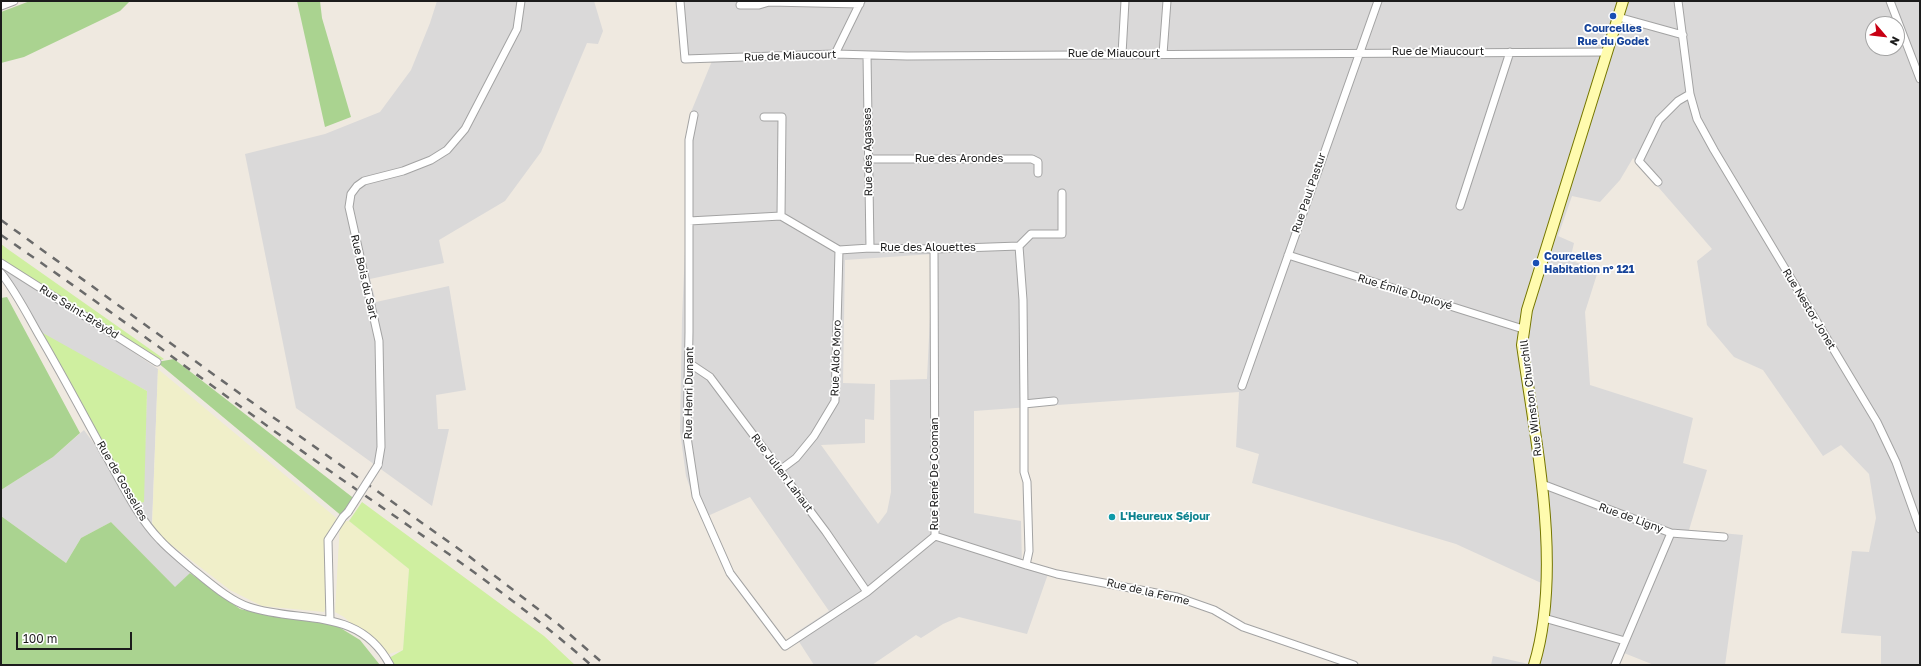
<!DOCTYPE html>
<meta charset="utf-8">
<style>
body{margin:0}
#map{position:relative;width:1921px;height:666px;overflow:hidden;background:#efe9e0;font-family:"Golos Text",sans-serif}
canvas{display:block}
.frame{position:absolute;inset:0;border:2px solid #1c1c1c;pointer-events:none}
.north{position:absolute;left:1865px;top:16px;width:40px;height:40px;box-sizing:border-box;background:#fff;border:1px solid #a4a4a4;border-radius:50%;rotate:118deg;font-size:11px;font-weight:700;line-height:16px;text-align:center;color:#1c1c1c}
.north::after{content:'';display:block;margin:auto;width:14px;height:18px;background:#c80013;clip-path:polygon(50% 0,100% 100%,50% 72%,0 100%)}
.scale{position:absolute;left:16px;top:632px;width:116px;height:18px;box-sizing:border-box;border:2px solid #1c1c1c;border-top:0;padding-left:5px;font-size:12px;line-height:14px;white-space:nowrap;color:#1c1c1c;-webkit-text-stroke:3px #fff;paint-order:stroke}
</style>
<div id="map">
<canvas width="1921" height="666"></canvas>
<div class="frame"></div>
<div class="north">N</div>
<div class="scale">100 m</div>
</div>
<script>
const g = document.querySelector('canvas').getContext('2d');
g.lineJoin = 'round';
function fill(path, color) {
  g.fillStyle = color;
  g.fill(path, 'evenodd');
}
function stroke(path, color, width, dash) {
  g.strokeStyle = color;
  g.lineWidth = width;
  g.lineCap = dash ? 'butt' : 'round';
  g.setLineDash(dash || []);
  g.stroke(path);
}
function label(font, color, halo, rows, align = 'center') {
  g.font = font + ' "Golos Text",sans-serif';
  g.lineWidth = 3.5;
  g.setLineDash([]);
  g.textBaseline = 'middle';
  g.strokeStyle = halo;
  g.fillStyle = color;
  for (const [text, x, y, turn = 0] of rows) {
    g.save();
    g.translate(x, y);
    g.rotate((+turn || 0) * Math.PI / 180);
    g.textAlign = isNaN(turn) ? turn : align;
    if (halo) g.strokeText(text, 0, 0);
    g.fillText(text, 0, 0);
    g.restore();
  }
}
const residential = new Path2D(`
 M437,1h157l9,30 -5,13 -11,-1 -46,109 -36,49 -66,39 5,23 -74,16 6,23 73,-16 17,104 -30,5 2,34h11l-17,77 -136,-98 -51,-254 80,-20 55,-22 31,-42 19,-47z
 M677,1h1243v664h-39v-29l-40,-3 11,-82 17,1 7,-34 -7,-44 -28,-29 -18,11 -60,-86 -29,-13 -27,-32 -10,-64 15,-12 -79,-91 -13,22 -20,22 -28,-6 -14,40 16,7 -4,17 28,11 -13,41 5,73 103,33 -10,45 24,7 -18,60 54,5 -18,130h-71l-30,-12 -5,12h-81l12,-41v-37l-94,-43 -204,-61 7,-29 -23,-7 3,-55 -265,19v102l47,8 1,45 26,8 -21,60 -68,-17 -16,7 -22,14 -5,-3 -44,30h-58l-20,-31 35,-23 -79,-114 -49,22 -15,-43 -6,-45 2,-112 9,-207 21,-51 -30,2zM1873,24h24v24h-24zM933,254l-6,125 -37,1 1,112 -4,20 -9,12 -57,-79 44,-2v-24l9,1 1,-36 -32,-1 2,-123z
 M1,263l157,106 -6,154 38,50 -15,15 -64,-66 -30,16 -15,25 -65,-47v-26l52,-33 31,-27 54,74 5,-2 4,-111 -108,-56z
 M1493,656l40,9h-42z`);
const farmland = new Path2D(`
 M158,369l182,152h9l60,48 -6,81 -18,5 -41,-38 -9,-5 5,-90 -15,17 5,58 -6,15 -62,-6 -32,-16 -78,-60z`);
const grass = new Path2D(`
 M1,244l8,6 155,109 -7,3 -156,-103z
 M41,332l106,59 -3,111 -10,3z
 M362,502l182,134 31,29h-184l-2,-7 14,-8 6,-81 -60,-48z`);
const forest = new Path2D(`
 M30,1h100l-10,10 -96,46 -23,6v-51z
 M297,1h23l2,17 29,99 -26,10z
 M7,297l73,136 -27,24 -52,33v-192z
 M174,359l182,141 -13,17 -186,-155z
 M1,516l65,47 15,-25 30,-16 64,65 15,-14 50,36 27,6 67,9 26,16 20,25h-379z`);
const minor = new Path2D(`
 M680,1l5,58 150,-5 72,2 701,-4
 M1678,1l12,93 7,25 17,31 163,272 19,40 24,67
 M1890,1l30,78
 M740,5h19l10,-3 91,2
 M1,6l13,-5
 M1618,17l65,18
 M835,54l26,-53
 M1122,54l3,-53
 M1163,54l4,-53
 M867,55l3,193
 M694,115l-5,25v192l-2,105 9,59 34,77 55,73 82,-54 68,-56 -1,-287
 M764,117h18l-1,99
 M868,159h164l6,3v11
 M1658,182l-19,-21 20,-41 19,-19 12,-7
 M1460,206l50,-154
 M689,221l92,-5 58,34 31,-2 64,1 85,-3
 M1019,246l4,54 1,104 30,-3
 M1019,246l12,-12h31v-41
 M1288,255l235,74
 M1,263l156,99
 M1,273c15,19 26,41 38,62 23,39 44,79 66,119 17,29 31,61 55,86 9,10 21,19 31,28 17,13 37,32 58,39 52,17 110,-1 141,58
 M689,363l21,14 116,155 41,60
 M1242,386l136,-385
 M1024,404v68l3,10 2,69 -3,14
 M378,465l3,-18 -2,-106 -30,-134 2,-13 6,-8 7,-5 39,-10 28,-11 16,-10 18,-21 52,-100 4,-28
 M780,470l16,-12 18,-22 21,-35 4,-151
 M1542,484l129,49 53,4
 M935,536l91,29 31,9 120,23 37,13 29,17 111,38
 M1544,618l81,23
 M330,620l-2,-80 15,-23 5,-5
 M1615,665l56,-132`);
const secondary = new Path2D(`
 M1534,665c29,-96 2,-221 -12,-320l5,-35 96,-309`);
const rail = new Path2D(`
 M1,220l245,178 224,159 89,68 46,40
 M1,235c108,74 213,153 319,229 92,65 186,126 271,201`);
const minorBridge = new Path2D(`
 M348,512l30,-47`);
const markers = [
 [1613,16,4,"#1a4fb4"],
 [1536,263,4,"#1a4fb4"],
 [1112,517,4,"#0f9aa8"]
];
const transitNames = [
 ["Courcelles",1613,29],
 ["Rue du Godet",1613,42],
 ["Courcelles",1544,257,"left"],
 ["Habitation n° 121",1544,270,"left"]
];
const streetNames = [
 ["Rue de Miaucourt",1438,52],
 ["Rue de Miaucourt",1114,54],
 ["Rue de Miaucourt",790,56,-2],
 ["Rue des Agasses",868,152,-91],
 ["Rue des Arondes",959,159],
 ["Rue Paul Pastur",1309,193,-71],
 ["Rue des Alouettes",928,248],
 ["Rue Bois du Sart",364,277,77],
 ["Rue Émile Duployé",1405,292,17],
 ["Rue Nestor Jonet",1809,309,59],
 ["Rue Saint-Brèyôd",79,312,32],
 ["Rue Aldo Moro",836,358,-88],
 ["Rue Henri Dunant",689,393,-89],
 ["Rue Winston Churchill",1531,398,-97],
 ["Rue Julien Lahaut",782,473,53],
 ["Rue René De Cooman",935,474,-90],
 ["Rue de Gosselies",122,481,60],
 ["Rue de Ligny",1631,518,20],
 ["Rue de la Ferme",1148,592,13]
];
const cultureNames = [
 ["L'Heureux Séjour",1120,517]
];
fill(residential, '#dad9d9');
fill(farmland, '#f0efc9');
fill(grass, '#cfefa0');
fill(forest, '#aad390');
stroke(minor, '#a3a3a3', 9);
stroke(secondary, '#757600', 12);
stroke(minor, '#fff', 7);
stroke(secondary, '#fffbae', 10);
stroke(rail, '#6a6a6a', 2.5, [8, 8]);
stroke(minorBridge, '#a3a3a3', 9, []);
stroke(minorBridge, '#fff', 7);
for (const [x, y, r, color] of markers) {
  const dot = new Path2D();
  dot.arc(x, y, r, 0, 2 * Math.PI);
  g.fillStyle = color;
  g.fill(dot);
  stroke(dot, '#fff', 1.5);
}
label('bold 11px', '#164399', '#fff', transitNames);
label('11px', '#1c1c1c', '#fff', streetNames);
label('bold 11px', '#0d838f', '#fff', cultureNames, 'left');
</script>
